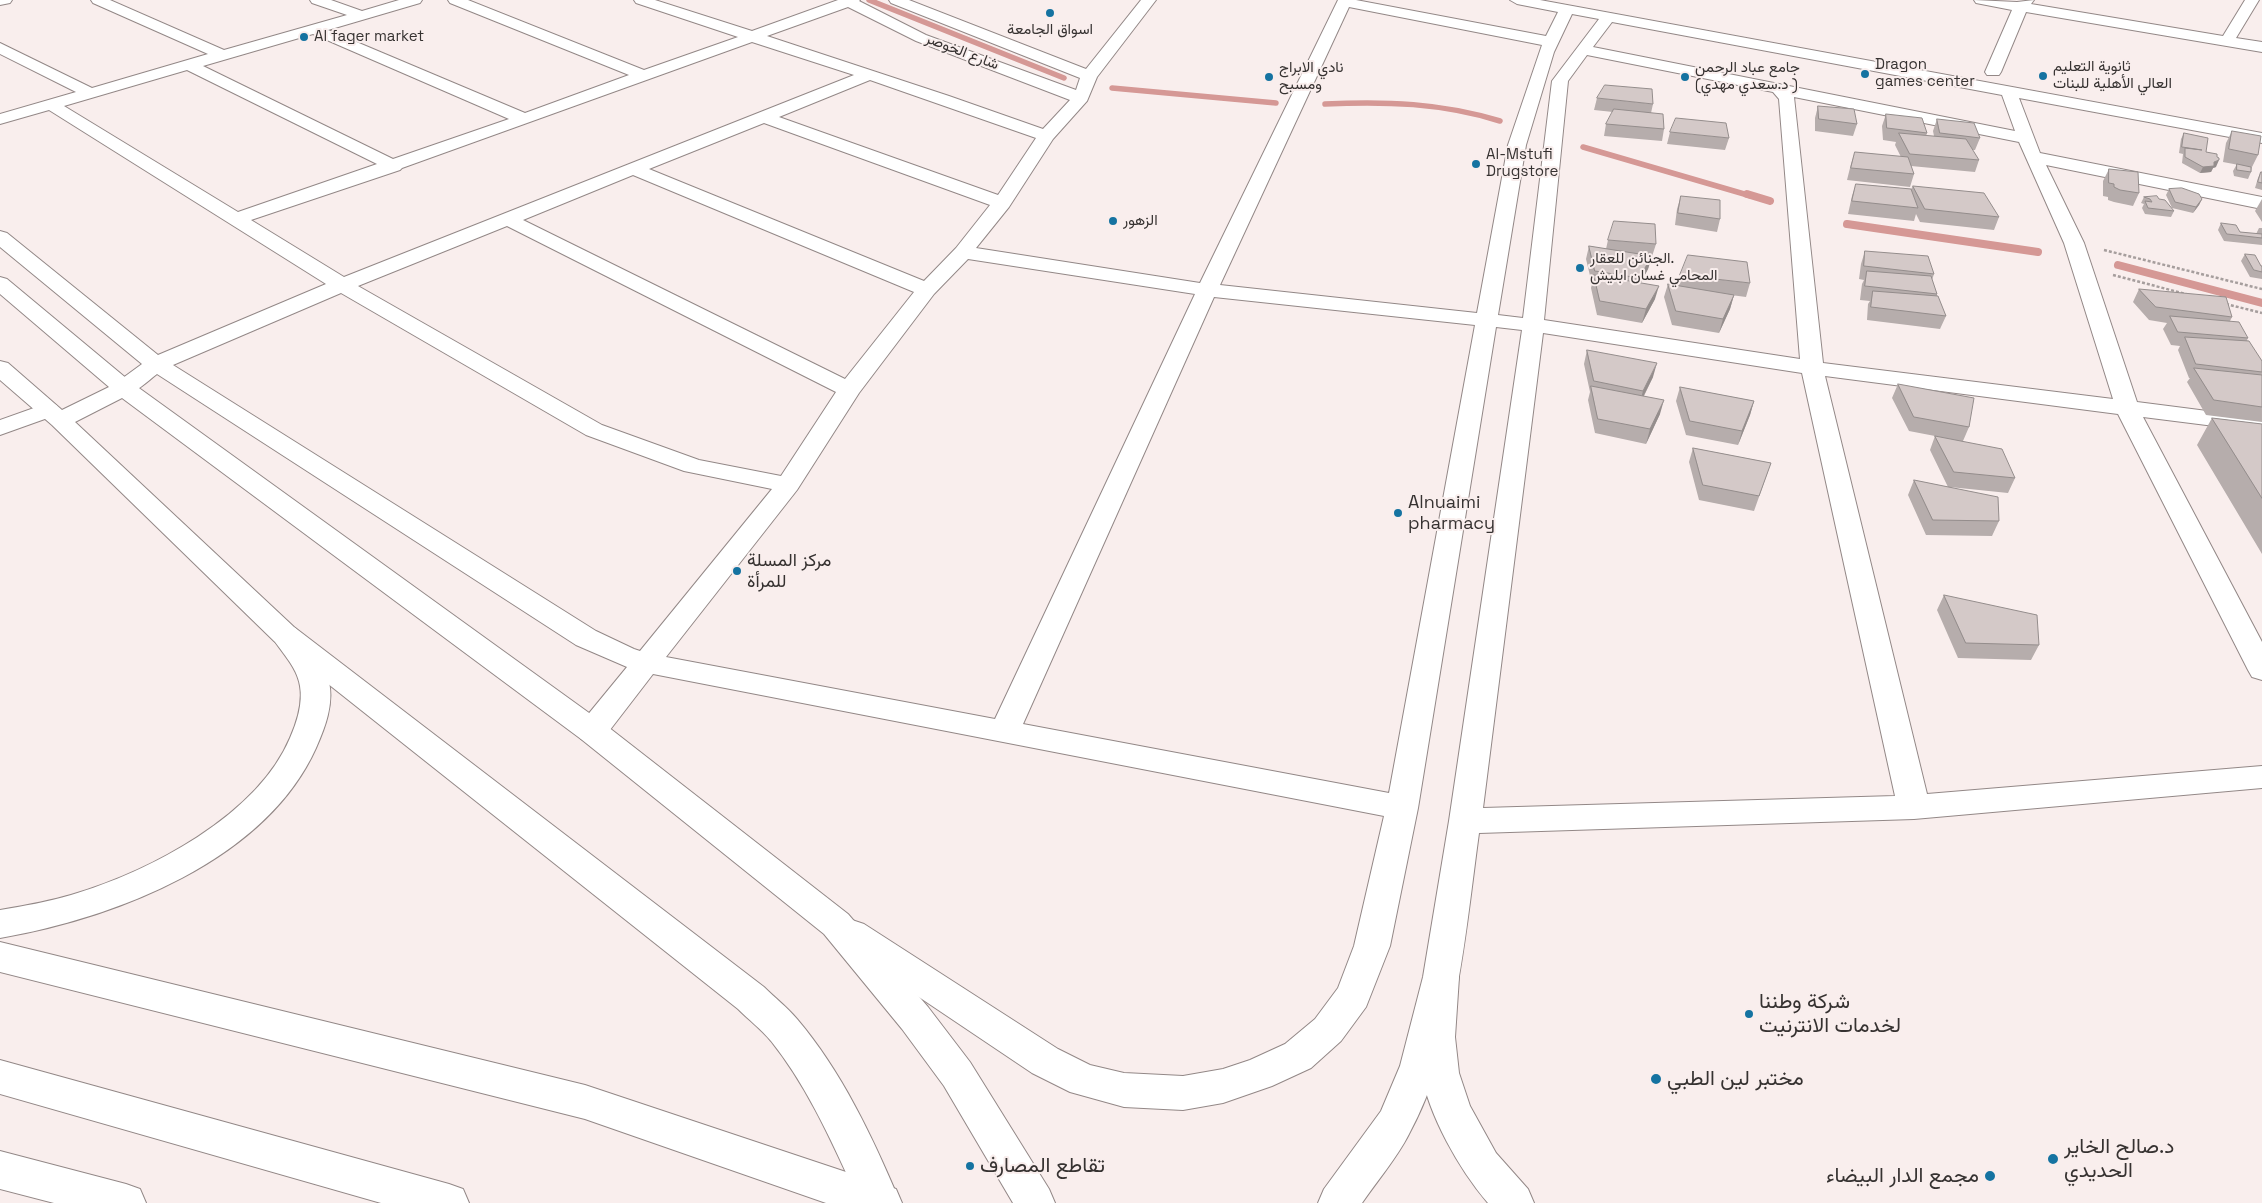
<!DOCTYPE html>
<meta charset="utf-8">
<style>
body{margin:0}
canvas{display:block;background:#f9eeed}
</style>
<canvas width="2262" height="1203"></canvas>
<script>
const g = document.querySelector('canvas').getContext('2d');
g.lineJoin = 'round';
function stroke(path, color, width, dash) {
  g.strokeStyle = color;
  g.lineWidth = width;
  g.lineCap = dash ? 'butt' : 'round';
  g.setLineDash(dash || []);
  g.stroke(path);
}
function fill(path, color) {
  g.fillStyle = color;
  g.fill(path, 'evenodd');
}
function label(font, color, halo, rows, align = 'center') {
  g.font = font + ' "Space Grotesk",Vazirmatn,sans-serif';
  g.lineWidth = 4;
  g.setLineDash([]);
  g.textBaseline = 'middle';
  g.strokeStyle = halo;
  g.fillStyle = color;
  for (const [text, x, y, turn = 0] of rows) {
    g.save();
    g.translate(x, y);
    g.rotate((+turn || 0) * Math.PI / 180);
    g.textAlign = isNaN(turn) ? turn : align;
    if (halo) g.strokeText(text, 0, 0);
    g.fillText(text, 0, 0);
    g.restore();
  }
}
const streamFar1 = new Path2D(`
 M869,0l195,78
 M1112,88l164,15
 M1325,104c60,-3 117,-1 175,17
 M1583,147l168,49`);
const stream = new Path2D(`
 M1747,194l23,7
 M1847,224l191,28
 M2118,265l144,38`);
const path = new Path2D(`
 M2104,250l158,39
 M2113,275l73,19
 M2226,304l36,9`);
const minor = new Path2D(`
 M0,0h12l-2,3 -10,2z
 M91,0h19l114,50 123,-35 -35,-12 -2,-3h21l31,11 37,-11h23l-2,3 -92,27 197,83 104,-38 -179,-72 -2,-3h20l176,70 94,-33 -102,-34 -2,-3h21l97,31 86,-31h22l-1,1 67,34 150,55 4,-12 -189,-75 -2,-3h20l177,69 55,-69h15l-59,77 -10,24 -34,38 -44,68 -33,41 224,35 138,-283h18l190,36 12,-24 -41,-8 -7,-4h30l722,133v10l-243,-45 21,55 222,44v12l-216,-44 38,78 53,159 125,16v14l-119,-15 119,225v38l-10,-3 -4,-7 -130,-256 -293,-38 102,418 335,-28v22l-348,31 -435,14c-14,101 -21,210 -70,301 -12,24 -32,47 -47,69h-44l6,-14 57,-78 19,-45 23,-89 26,-156 73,-491 -26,-3 -78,481 -28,138 -24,61 -25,34 -30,27 -39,18 -49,17 -40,7 -59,-3 -54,-15 -38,-19 -192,-129 -5,-10 5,-10 12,-4 12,4 194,125 32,16 34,8 59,3 40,-7 27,-9 35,-16 30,-25 23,-31 16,-42 30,-130 -731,-142 -50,65 -11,3 -11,-3 -4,-8 4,-8 46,-56 -51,-22 -419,-271c-13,10 -24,23 -41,19l-3,-5 3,-5 26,-19 -142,-117v-16l7,2 151,122 168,-71 -277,-174 -49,14v-10l76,-22 -76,-38v-11l92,45 116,-34 -115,-51zM848,7l68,34 154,59 -27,29 -94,-33 -182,-60zM1349,7l193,38 -34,100 -31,168 -257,-28zM1572,14l27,5 -47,62 -29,237 -25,-3 28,-170 28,-93zM1612,22l390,73 13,36 -422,-84zM313,34l196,85 -116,40 -190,-93zM752,42l102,33 -510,202 -93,-57 149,-50 2,-2zM1587,55l186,37 6,7 21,260 -256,-39 24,-239zM187,70l190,94 -139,48 -174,-106zM870,80l166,58 -38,57 -219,-78zM1794,97l225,45 45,101 49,156 -290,-36zM764,123l226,82 -34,43 -32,33 -275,-112zM633,175l281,117 -69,87 -322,-159zM507,226l329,166 -55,84 -82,-16 -97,-35 -244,-139zM968,259l227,35 -200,425 -329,-62 131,-167 62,-97 75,-99zM341,293l245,142 98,36 88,18 -132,162 -6,-2 -38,-18 -423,-266zM1214,297l261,28 -86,468 -366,-69zM1543,333l259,40 93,423 -412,12z
 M1974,0l43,2 17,-2 -3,4 192,32 22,-36h14l-23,38 26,4v10l-236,-40 -25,60 -2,3h-12l-2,-3 27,-62 -36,-7z
 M48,403l8,2 4,5 -4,5 -56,20v-15z
 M0,1151l126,33 14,5 6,14h-92l-54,-14z`);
const major = new Path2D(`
 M0,277l7,2 125,104 471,340 245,191 80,93 42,55 79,127 6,14h-42l-69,-117 -42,-57 -78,-95 -243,-195 -459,-341 -47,24 219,205 470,360c11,11 23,20 33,32 45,53 76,119 103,183l-40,1c-26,-56 -50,-113 -89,-162 -10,-12 -22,-21 -33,-32l-464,-368 -222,-216 -52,-45v-19l8,2 54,47 47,-23 -109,-93z
 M1441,962l13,4 5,11 -4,60 4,36 11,33 26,47 32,36 6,14h-46c-29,-34 -59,-87 -67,-131 -4,-22 -3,-43 -1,-65 2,-14 2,-27 8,-41z`);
const highway = new Path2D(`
 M284,625c3,1 8,1 11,3 11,10 30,40 34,54 5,22 -4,46 -13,66 -51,113 -201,170 -316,190v-28c24,-4 47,-8 71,-15 78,-23 186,-79 219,-157 7,-16 13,-35 10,-52 -3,-20 -20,-35 -30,-52l4,-7z
 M0,942l585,143 297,99 14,5 6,14h-76l-241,-84 -585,-147z
 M0,1060l449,124 14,5 6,14h-88l-381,-109z`);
const wall = new Path2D(`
 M1597,98l56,6 -2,9 13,16 -2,12 -58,-5 2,-12 7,-12 -19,-2z
 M1818,106l39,18 -4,12 -38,-5v-13z
 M1886,114l41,19 -1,3h8l-1,-5 4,-12 43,19 -5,12h-3l7,10 -4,12 -64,-6 3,8 -4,13 -63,-7 4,-16 4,-12 46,5 -6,-12 1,-3 -13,-2 -1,-14z
 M2232,131l26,24 -6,12 -1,5 -3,7 -14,-3 -1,-5 4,-7 2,1 -16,-3 3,-19z
 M1670,132l59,6 -4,12 -58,-6z
 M2184,133l22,19 10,15 -3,1 -2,4 -11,1 -18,-10 1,-9 -4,-1 2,-14z
 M2109,169l30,24 -6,13 -19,-4 -6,-2v-3l-5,-1v-15z
 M2261,172h1v18l-7,-2 3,-10z
 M1856,184l55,5 2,-3 86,31 -5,13 -74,-8 -4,-8 -2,7 -66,-7 4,-18z
 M2169,189l33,10 -3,6 -6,8 -21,-5 -6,-13z
 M1681,196l39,23 -3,13 -42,-7 2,-16z
 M2144,197l15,2 15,12 -3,6 -26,-3 -3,-6 2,-4 -3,-1z
 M2262,199v23l-7,-11z
 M2221,223l19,9 16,2 3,-6h3v17l-38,-4 -6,-11z
 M1608,240l48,4 -8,25 -7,14 14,16 -13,24 -45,-8 -6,-27 1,-4 -6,-25 3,-13 17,3z
 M1865,251l69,23 -2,6 5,14v2l9,20 -6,13 -73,-9 1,-16 2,-3 -10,-1 2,-16 2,-4 -5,-1 2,-15z
 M2245,254l16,12h1v13l-12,-2 -9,-16z
 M1680,275l70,8 -4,14 -15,-2h3l-4,14 -11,24 -47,-8 -8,-28 4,-13 10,2z
 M2139,289l93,28 -2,4 18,17 -1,2 15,21v61l-56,-7 -19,-33 3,-4h-1l-11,-28 2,-4 -9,-1 -8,-16 4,-6 -18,-3 -16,-18z
 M1587,350l66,27 -9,19 16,18 -14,30 -51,-11 -7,-33 2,-8 -6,-28z
 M1898,384l71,43 -6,14 52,37 -7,15 -58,-6 49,34 -7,15 -66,-1 -18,-40 6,-15 34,7 -18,-37 5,-14 -26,-5 -17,-33z
 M1680,387l74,14 -4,14 -12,30 -52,-10 -10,-34z
 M2212,418l50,6v130l-65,-109z
 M1693,448l78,15 -17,48 -55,-11 -10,-38z
 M1944,595l95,50 -8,15 -73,-2 -21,-48z`);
const shadedWall = new Path2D(`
 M2219,160l-3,7 -3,1 -2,4 -11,1 3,-6z
 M2202,199l-3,6 -6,8 3,-6z
 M1652,256l-4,13 -12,22 3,-13z
 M1659,286l-4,13 -13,24 4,-14z
 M1734,295l-4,14 -11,24 4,-14z
 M1657,363l-4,14 -14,28 4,-14z
 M1664,400l-4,14 -14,30 4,-15z
 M1754,401l-4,14 -12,30 4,-14z`);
const building = new Path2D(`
 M1605,85l47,4 1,15 -56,-6z
 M1818,106l36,3 3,15 -38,-5z
 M1614,109l49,5 1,15 -58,-5z
 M1886,114l36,4 5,15 -40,-5z
 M1676,118l50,5 3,15 -59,-6z
 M1937,119l37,4 6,15 -40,-5z
 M2232,131l29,5 -3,19 -29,-6z
 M1899,133l67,6 13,21 -69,-6z
 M2184,133l24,5 -2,14 11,2v3l2,1v2l-5,2v4l-11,1 -18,-10v-9l17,2 -20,-3z
 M1855,152l53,5 6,17 -63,-6z
 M2237,164l14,3v5l-14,-2z
 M2109,169l29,3 1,21 -19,-3 -6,-3v-3l-5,-1z
 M2261,172h1v11l-4,-1z
 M1856,184l55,5 7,19 -66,-7z
 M1913,186l71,7 15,24 -74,-8z
 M2182,188l17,6 3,5 -6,8 -21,-5 -6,-13z
 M1681,196l39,4v19l-42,-6z
 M2157,196l2,3 6,1 9,11 -26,-3 -3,-7 7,1 -2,-3 -6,-2z
 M1614,221l41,3 1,20 -48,-4z
 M2221,223l15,2 4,7 22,2v4l-35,-4z
 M1589,246l63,10 -13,22 -44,-7z
 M1865,251l63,5 6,18 -70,-8z
 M2245,254l10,1 6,11h1v6l-8,-2z
 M1688,255l59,7 3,21 -70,-8z
 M1867,271l64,5 6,18 -72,-8z
 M1594,275l65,11 -13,23 -46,-8z
 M1668,284l66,11 -11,24 -47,-8z
 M2139,289l87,8 6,20 -76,-10z
 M1873,291l65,5 8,20 -75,-9z
 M2170,316l69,6 9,16 -70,-6z
 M2185,337l64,4 13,20v11l-66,-8z
 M1587,350l70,13 -14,28 -49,-10z
 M2194,368l68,7v32l-48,-7z
 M1898,384l76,14 -5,29 -55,-10z
 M1591,386l73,14 -14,29 -52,-10z
 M1680,387l74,14 -12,30 -52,-10z
 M2212,418l50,6v74z
 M1935,436l67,13 13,29 -61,-6z
 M1693,448l78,15 -12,33 -56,-11z
 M1914,480l84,17 1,24 -66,-1z
 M1944,595l93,20 2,30 -73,-2z`);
const markers = [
 [1050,13,5,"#1573a1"],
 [304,37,5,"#1573a1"],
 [1865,74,5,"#1573a1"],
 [2043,76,5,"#1573a1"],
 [1269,77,5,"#1573a1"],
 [1685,77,5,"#1573a1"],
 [1476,164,5,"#1573a1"],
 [1113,221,5,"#1573a1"],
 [1580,268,5,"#1573a1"],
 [1398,513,5,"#1573a1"],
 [737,571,5,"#1573a1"],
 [1749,1014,5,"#1573a1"],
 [1656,1079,6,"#1573a1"],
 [2053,1159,6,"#1573a1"],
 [970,1166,5,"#1573a1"],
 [1990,1176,6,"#1573a1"]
];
const farPoinames = [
 ["اسواق الجامعة",1050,30,"center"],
 ["Al fager market",314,37],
 ["Dragon",1875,65],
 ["games center",1875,82],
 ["ثانوية التعليم",2053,67],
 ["العالي الأهلية للبنات",2053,84],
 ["نادي الابراج",1279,68],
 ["ومسبح",1279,85],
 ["جامع عباد الرحمن",1695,68],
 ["(د.سعدي مهدي )",1695,85],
 ["Al-Mstufi",1486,155],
 ["Drugstore",1486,172],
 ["الزهور",1123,221],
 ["الجنائن للعقار.",1590,259],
 ["المحامي غسان ابليش",1590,276]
];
const farStreetnames = [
 ["شارع الخوصر",962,52,21]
];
const poiNames = [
 ["Alnuaimi",1408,503],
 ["pharmacy",1408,524],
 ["مركز المسلة",747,561],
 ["للمرأة",747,582]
];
const nearPoinames = [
 ["شركة وطننا",1759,1002],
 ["لخدمات الانترنيت",1759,1026],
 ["مختبر لين الطبي",1667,1079],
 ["د.صالح الخاير",2064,1147],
 ["الحديدي",2064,1171],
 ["تقاطع المصارف",980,1166],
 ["مجمع الدار البيضاء",1979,1176,"right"]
];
stroke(streamFar1, '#d59895', 5.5);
stroke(stream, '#d59895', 8);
stroke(minor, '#938887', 2);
stroke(major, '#938887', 2);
stroke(highway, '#938887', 2);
stroke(path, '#a69e9d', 2.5, [3, 2]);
fill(minor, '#fff');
fill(major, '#fff');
fill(highway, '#fff');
fill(wall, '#b6adac');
fill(shadedWall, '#948d8c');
fill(building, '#d4c9c8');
stroke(building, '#948d8c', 1);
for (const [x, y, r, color] of markers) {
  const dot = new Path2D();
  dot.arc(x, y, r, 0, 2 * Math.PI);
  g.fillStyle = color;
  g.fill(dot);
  stroke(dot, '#f9eeed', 2);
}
label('15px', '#363231', '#f9eeed', farPoinames, 'left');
label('15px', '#363231', '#f9eeed', farStreetnames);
label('18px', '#363231', '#f9eeed', poiNames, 'left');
label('21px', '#363231', '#f9eeed', nearPoinames, 'left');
</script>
